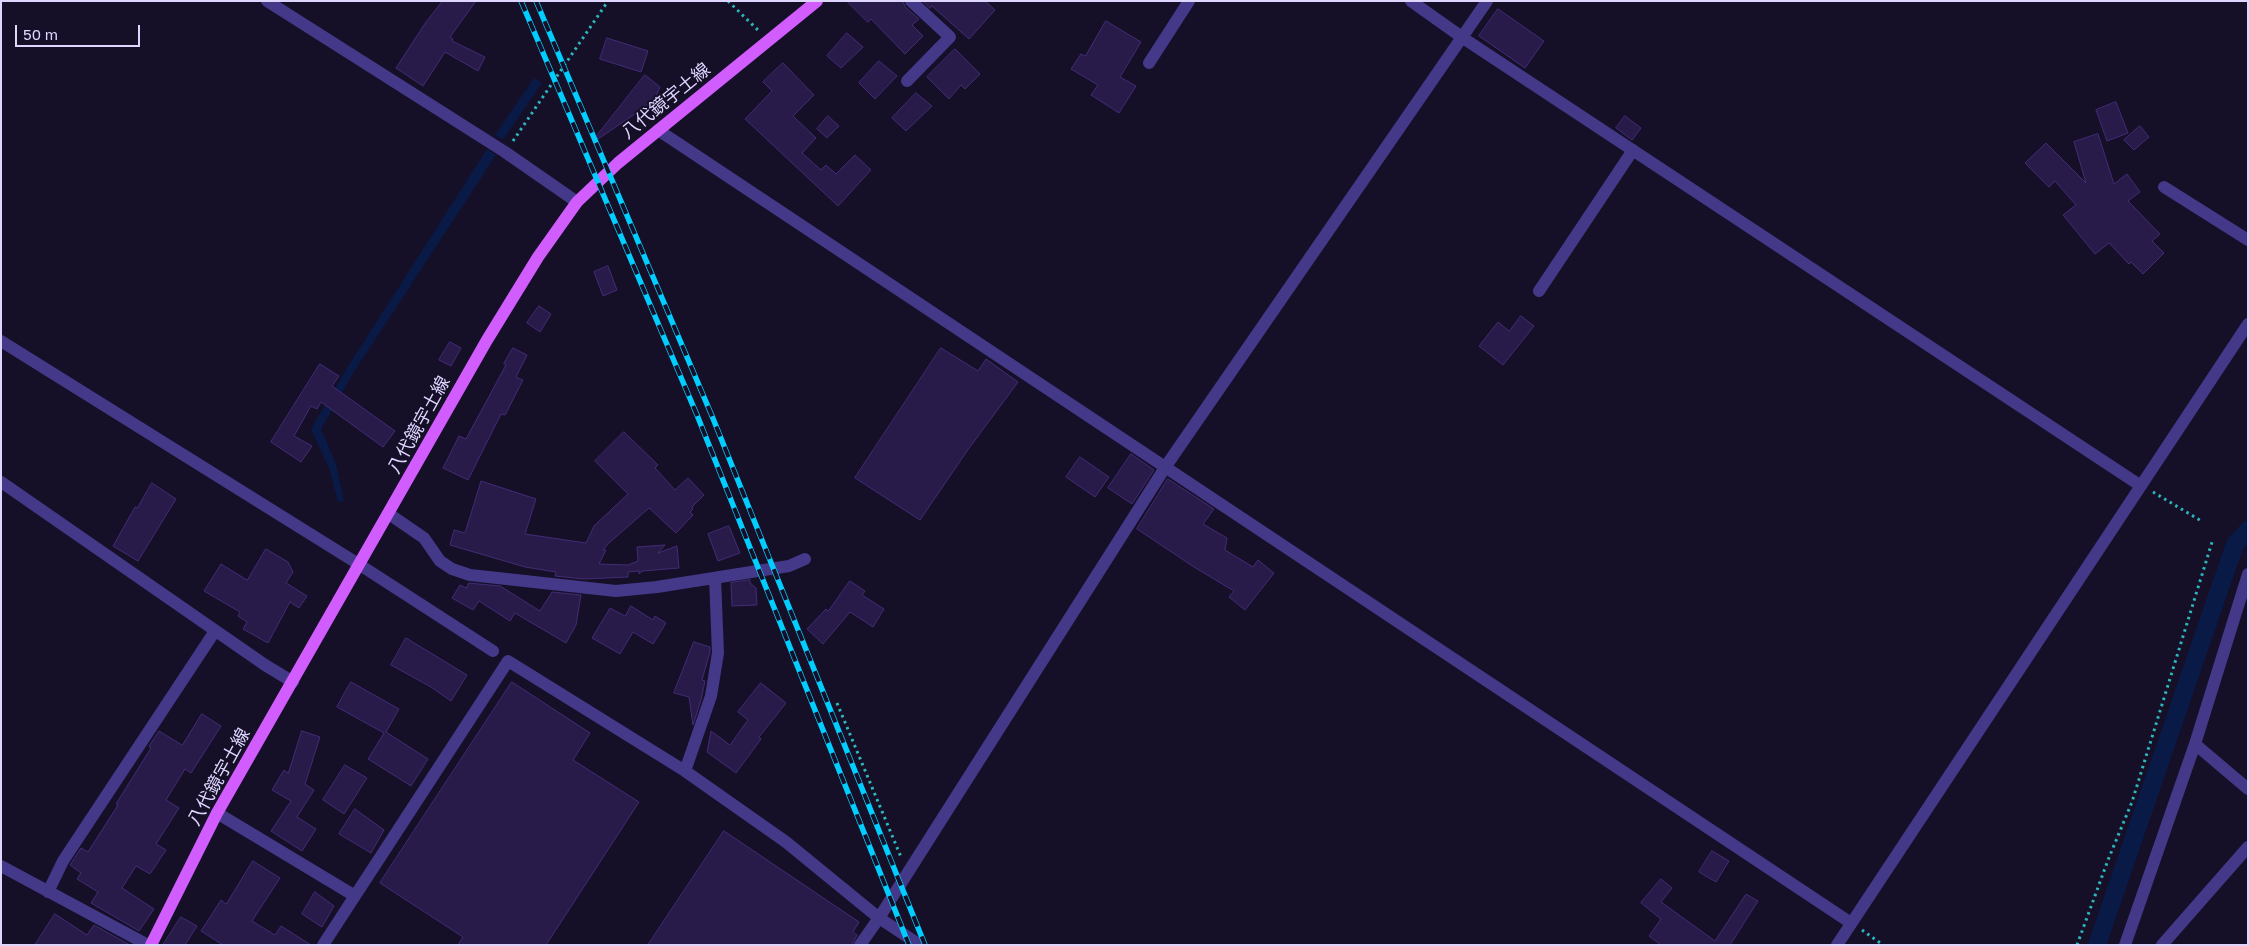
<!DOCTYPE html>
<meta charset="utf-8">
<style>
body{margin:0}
#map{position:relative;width:2249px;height:946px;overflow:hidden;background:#160f28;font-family:"Golos Text",sans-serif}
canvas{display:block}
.frame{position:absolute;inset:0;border:2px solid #dfd6ff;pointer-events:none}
.scale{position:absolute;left:15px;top:25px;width:125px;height:22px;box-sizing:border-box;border:2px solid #dfd6ff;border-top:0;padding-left:6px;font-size:15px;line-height:18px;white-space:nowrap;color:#dfd6ff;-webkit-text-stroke:4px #160f28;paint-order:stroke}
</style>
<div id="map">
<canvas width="2249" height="946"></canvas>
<div class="frame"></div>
<div class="scale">50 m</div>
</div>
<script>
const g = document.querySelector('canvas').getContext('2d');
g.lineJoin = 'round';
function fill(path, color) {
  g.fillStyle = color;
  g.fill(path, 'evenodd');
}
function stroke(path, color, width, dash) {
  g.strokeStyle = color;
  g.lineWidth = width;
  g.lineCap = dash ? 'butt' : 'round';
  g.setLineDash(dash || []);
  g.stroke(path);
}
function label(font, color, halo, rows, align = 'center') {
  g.font = font + ' "Golos Text","Noto Sans JP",sans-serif';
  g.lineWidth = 4;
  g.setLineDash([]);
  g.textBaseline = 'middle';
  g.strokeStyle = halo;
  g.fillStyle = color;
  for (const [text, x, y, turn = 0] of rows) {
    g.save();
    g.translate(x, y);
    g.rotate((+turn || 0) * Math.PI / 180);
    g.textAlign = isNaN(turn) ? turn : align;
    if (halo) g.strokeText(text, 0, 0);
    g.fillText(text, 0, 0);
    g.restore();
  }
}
const water = new Path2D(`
 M534,78l8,5 -39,57 -8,-5z
 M487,149l9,6 -142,217 -33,57 15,35 8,37 -6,1 -9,-34 -18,-39 36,-61z`);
const canal = new Path2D(`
 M2097,945l138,-401 13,-14`);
const building = new Path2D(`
 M443,1h33l-26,36 3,2 -1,2 33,16 -7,14 -33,-19 -22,34 -27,-18 30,-46z
 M847,1h56l2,6 14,12 -7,6 11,11 -18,18 -34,-35 -3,3z
 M923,1h62l10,9 -26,29 -37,-33 -2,2z
 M1498,9l46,32 -19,27 -46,-32z
 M1106,21l35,21 -21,35 16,9 -17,27 -28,-18 7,-10 -27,-16 10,-15 4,2z
 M847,33l16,14 -22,21 -14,-12z
 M607,38l41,13 -7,21 -41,-13z
 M955,49l25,25 -15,15 -4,-4 -12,14 -22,-22z
 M879,61l18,15 -22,23 -16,-16z
 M783,63l31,32 -21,21 23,22 -14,15 19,17 5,-5 10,9 19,-19 16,15 -33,36 -93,-87 27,-28 -9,-9z
 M645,75l15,12 -6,14 -56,38 -2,-2z
 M916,93l16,13 -26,25 -14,-13z
 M2116,102l12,31 -21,8 -11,-31z
 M828,116l11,10 -12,12 -10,-9z
 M1625,116l16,12 -9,12 -16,-12z
 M2140,126l9,11 -15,13 -10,-10z
 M2098,134l16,50 13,-10 13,18 -12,9 32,33 -8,7 12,12 -21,21 -12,-12 -2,2 -20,-21 -14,11 -32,-39 13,-10 -21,-24 -6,6 -24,-24 21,-20 40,40 -12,-41z
 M608,266l9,24 -14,6 -9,-24z
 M539,306l12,8 -11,18 -13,-9z
 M1521,316l13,10 -31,39 -24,-19 19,-24 11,9z
 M450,342l11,6 -10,18 -12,-6z
 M513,348l14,7 -11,22 7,3 -18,35 -4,-1 -33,66 -25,-12 16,-32 7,3 40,-74 -2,-1z
 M941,348l37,23 8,-12 32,23 -51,69 -47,69 -65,-42z
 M320,364l19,12 -7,10 63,45 -12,16 -62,-45 -4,7 -6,-3 -17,30 18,10 -11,16 -30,-20z
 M624,432l34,33 -3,3 20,22 13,-12 16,17 -12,12 1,2 -3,3 3,3 -17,18 -27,-25 -40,35 -6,7h3l-7,14 29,1 10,-4 -1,-14 28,-2 -7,8 19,-7 2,22 -37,3 -3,3v-3l-11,1v5l-45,2 -28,-3 1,-4 -31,-5 -75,-22 4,-15 11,3 16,-52 55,18 -11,35 61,9 8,-17 34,-32 -33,-33z
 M1131,454l23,16 -22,34 -24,-16z
 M1080,457l29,20 -14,20 -29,-20z
 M1168,479l46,30 -11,15 24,14 -2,12 28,17 5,-7 16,13 -29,37 -16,-13 5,-6 -40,-24 -57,-38z
 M152,483l24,16 -38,62 -25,-15 22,-39 2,1z
 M729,526l11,27 -22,8 -10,-27z
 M266,549l22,13 5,10 -7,11 21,13 -8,12 -9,-6 -22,41 -25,-14 4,-7 -9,-6 2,-4 -36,-21 17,-27 26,16z
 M750,580v3l6,5 1,17 -25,1 -1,-23z
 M850,581l15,10 -3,4 22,14 -11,18 -23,-15 -27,32 -16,-15 19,-20 2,2z
 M469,583l31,3 40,25 12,-19 29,3 -5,30 -10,18 -51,-30 -5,8 -31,-20 -6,9 -21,-12 8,-13 6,3z
 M631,606l22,14 2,-4 11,7 -13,21 -20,-12 -13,22 -28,-16 18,-30 15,8z
 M406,638l61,37 -16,26 -20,-14 -40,-22z
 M694,642l16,5v5l-8,28 3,1 -4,19 -8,25 -4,-28 -15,-4z
 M351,682l48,27 -13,23 42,27 -17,27 -43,-27 16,-26 -47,-26z
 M512,682l78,51 -17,27 66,42 -93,143h-88l5,-8 -83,-54z
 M761,683l25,20 -27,34 2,2 -25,34 -29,-21 4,-21 19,14 18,-25 -10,-8z
 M202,714l19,12 -30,47 -6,-4 -19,31 13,8 -23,36 10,6 -16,24 -14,-8 -14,22 32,21 -15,22 -48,-28 7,-11 -21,-13 4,-6 -11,-8 11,-17 7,4 30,-47 -2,-1 35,-56 -2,-2 10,-15 23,14z
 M302,731l18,6 -15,47 9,6 -17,27 19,12 -14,22 -31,-20 20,-30 -19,-11 12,-20 4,3z
 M345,765l22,13 -23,36 -21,-14z
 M355,809l29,21 -13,23 -32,-19z
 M724,831l135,91 -6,10 4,3 -5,10h-204z
 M1712,851l17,10 -13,21 -17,-10z
 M253,861l27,17 -28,43 23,14 6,-9 30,19h-88l-22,-14 20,-31 5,4z
 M1661,879l11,9 -11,14 54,39 31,-47 12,7 -28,44h-69l-12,-9 12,-17 -20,-16z
 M315,892l19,14 -12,21 -20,-13z
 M55,914l32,21 7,-10 36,20h-95z
 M181,917l16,9 -12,19h-22z`);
const path = new Path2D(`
 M728,1l32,31
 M513,141l95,-140
 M2153,492l50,30
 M837,703l64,154
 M1862,930l21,15
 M2077,945l31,-85 24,-58 81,-263`);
const minor = new Path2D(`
 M267,1l238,151 72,50
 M1411,1l52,37 678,448
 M1149,63l40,-62
 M907,81l43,-44 -39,-36
 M658,130l1193,793
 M2164,187l84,53
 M1539,291l94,-141
 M1,341l359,224 133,86
 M1,482l264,183 28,17
 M389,514l35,24 16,23 12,8 18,6 146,16 41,-4 132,-21 16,-7
 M2195,744l53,45
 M685,771l26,-75 7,-43 -3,-75
 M217,813l138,83
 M1,866l147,79
 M48,892l15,-31 152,-230
 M323,945l185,-284 177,110 101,71 93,76 41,27
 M860,945l19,-27 287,-452 321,-465
 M1837,945l411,-621
 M2125,945l70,-201 53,-170
 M2162,945l86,-98`);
const major = new Path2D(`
 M151,945l66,-132 270,-473 51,-83 39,-55 41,-39 199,-162`);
const rail = new Path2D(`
 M521,1l176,414 212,530
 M536,1l176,415 213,529`);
const streetNames = [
 ["八代鏡宇土線",666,101,-39],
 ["八代鏡宇土線",419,425,-61],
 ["八代鏡宇土線",219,777,-61]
];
fill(water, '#091a47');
stroke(canal, '#091a47', 18);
fill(building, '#291b49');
stroke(building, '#422c76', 1);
stroke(path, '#2cb7bc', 3, [2.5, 4]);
stroke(minor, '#443988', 12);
stroke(major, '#d25dff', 12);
stroke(rail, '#02cdff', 5.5);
stroke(rail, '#160f28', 4, [11]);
label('18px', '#dfd6ff', '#160f28', streetNames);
</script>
